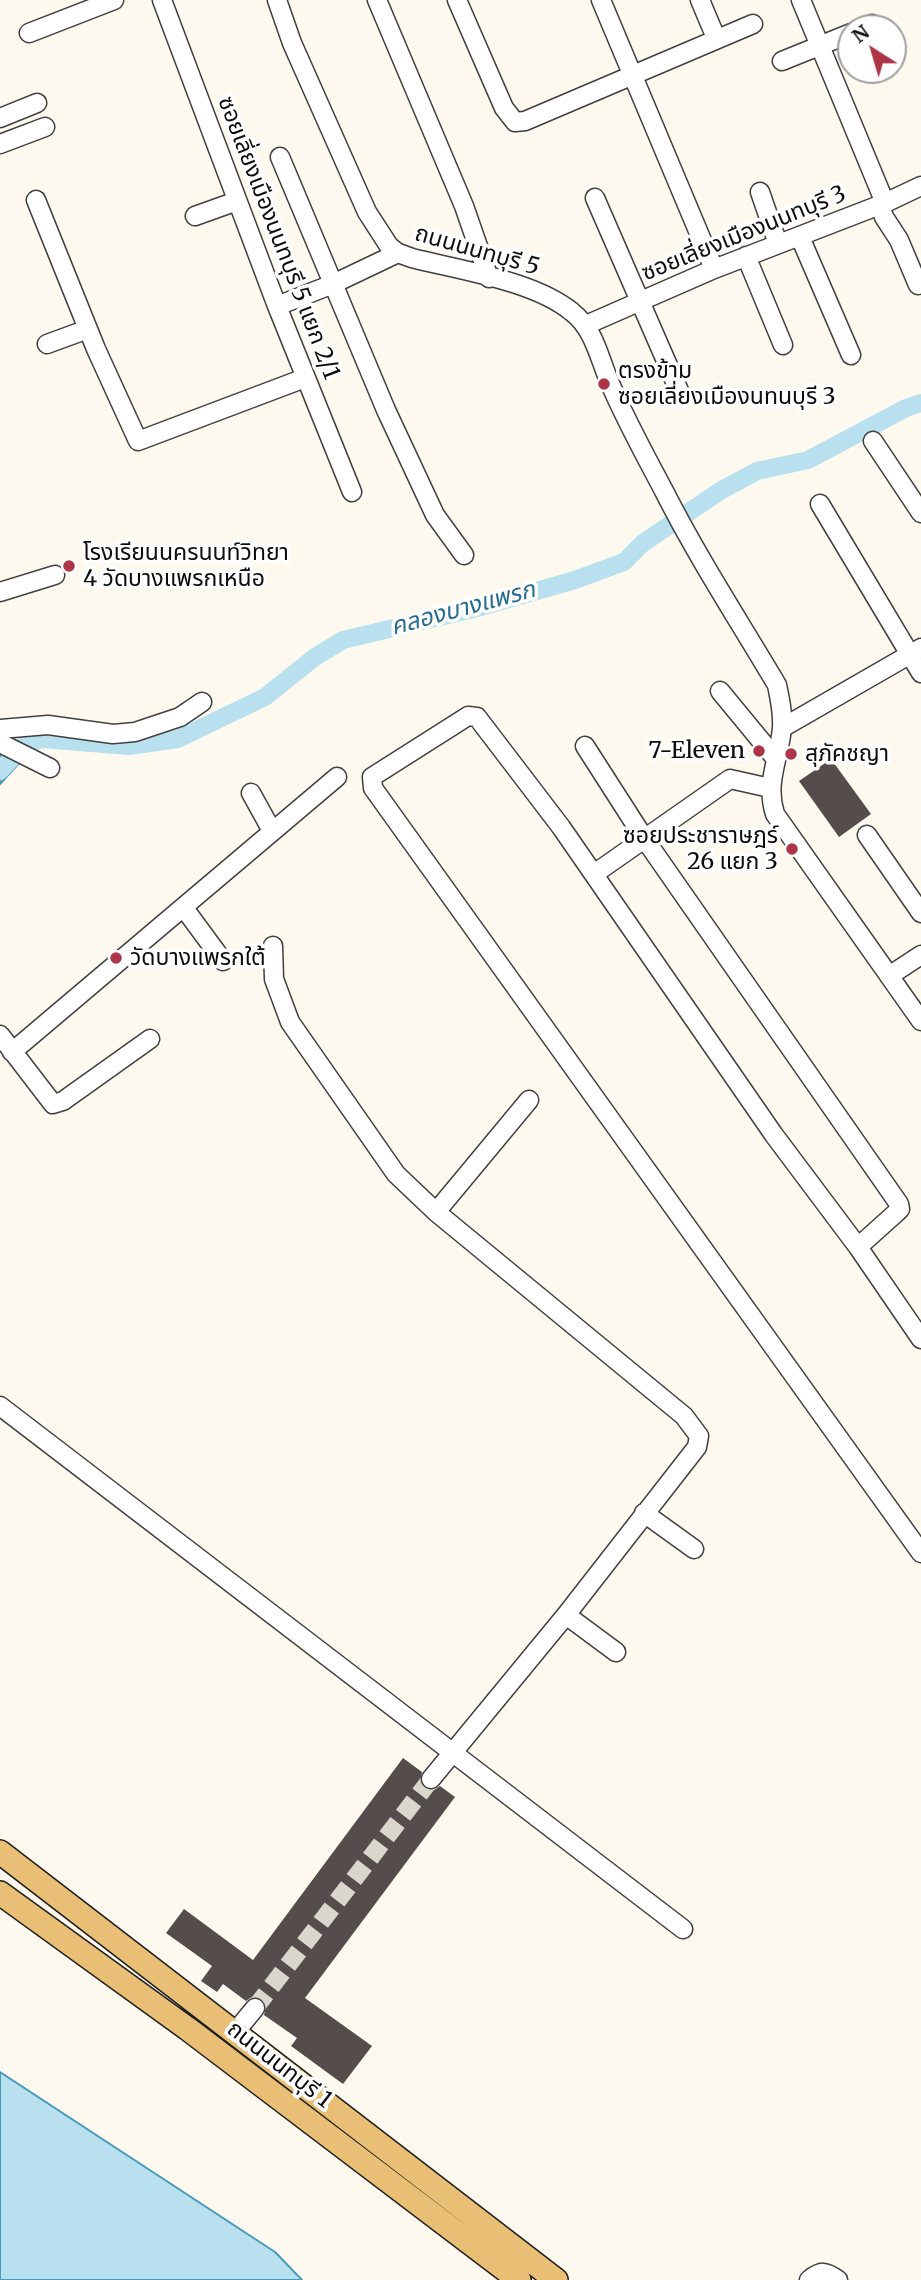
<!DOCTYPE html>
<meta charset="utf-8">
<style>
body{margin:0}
#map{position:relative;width:921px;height:2280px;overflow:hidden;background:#fdf9ef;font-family:Merriweather,serif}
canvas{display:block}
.north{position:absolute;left:837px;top:14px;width:70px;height:70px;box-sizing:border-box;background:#fff;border:2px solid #9e9e9e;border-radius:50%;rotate:323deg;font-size:19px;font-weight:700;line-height:28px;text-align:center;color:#0d0d0d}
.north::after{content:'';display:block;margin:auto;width:24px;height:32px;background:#ac3648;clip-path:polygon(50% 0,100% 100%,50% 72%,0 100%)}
</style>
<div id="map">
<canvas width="921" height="2280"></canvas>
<div class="north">N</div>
</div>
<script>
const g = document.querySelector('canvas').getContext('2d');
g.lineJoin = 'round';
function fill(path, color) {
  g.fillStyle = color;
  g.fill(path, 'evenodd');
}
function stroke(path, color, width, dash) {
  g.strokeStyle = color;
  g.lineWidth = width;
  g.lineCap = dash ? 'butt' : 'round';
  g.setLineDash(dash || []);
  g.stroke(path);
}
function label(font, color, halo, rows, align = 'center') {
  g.font = font + ' Merriweather,"Noto Sans Thai",serif';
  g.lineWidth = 7;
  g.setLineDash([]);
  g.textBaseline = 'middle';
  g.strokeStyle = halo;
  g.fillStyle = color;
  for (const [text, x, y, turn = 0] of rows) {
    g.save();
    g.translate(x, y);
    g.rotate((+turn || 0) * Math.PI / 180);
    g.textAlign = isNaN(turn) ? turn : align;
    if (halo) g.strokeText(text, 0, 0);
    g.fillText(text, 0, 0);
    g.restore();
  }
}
const water = new Path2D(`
 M0,750l21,11 -21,23z
 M0,2072l275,180 27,28h-302z`);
const canal = new Path2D(`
 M0,771l26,-28 16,-4 87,7 49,-7 87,-42 50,-40 28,-17 134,-32 98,-28 49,-18 19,-19 77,-52 37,-20 51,-11 98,-52 15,-5`);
const building = new Path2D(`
 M831,759l40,55 -32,23 -40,-56z
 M403,1758l19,14 -2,10 4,6 10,2 6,-4 15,11 -150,201 67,48 -29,38 -52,-38 6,-8 -33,-23 2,-10 -4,-6 -10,-2 -6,4 -23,-17 -6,8 -16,-11 11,-15 -46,-33 18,-24 69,51z`);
const minorTunnel = new Path2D(`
 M255,2008l176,-229`);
const minor = new Path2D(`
 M162,0l115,306 75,186
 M277,0l15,43 75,169 22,34 9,7 14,5c47,12 123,23 160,54 22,17 27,45 37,69 16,38 36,74 55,110 34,67 75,130 113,194 3,14 6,28 5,43 -3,31 -17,55 -7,86l146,207
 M377,0l87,206 25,72
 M457,0l47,108 11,14 10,-1 228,-97
 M601,0l113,269
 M700,0l16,38
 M801,0l84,203
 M863,28l9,-4
 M29,33l85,-33
 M782,61l69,-28
 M0,118l37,-15
 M0,144l45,-17
 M280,157l106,253 49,105 29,40
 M760,192l18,52
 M595,198l85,195
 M36,200l60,149 42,92 167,-63
 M880,205l4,12 15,23 19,45
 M195,216l42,-15
 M800,237l51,118
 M746,256l37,89
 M277,306l56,-22 65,-31
 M586,325l128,-56 171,-66 36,-17
 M47,344l41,-15
 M873,441l48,72
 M820,504l101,169
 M0,592l55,-17
 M720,691l56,68
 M782,728l139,-80
 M0,729l48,-4 65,9 22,-2 45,-15 22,-15
 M0,743l50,25
 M585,746l59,92 255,366 1,5 -3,3 -39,35
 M251,793l21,38
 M867,835l54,78
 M594,874l136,-95 40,9
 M184,908l39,53
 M273,946l1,33 16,43 106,152 40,38 248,204 15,20 -2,11 -131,168 -135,164
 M889,976l32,-21
 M0,1035l53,69 10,-3 87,-62
 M12,1052l325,-275
 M436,1212l93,-112
 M921,1339l-63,-92 -84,-112 -213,-308 -84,-110 -9,-1 -96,61 1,11 548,765
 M0,1406l683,523
 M644,1513l50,36
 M566,1615l50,37
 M236,2031l19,-23
 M809,2280c12,-10 17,-9 29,0`);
const major = new Path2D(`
 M0,1852l556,428
 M0,1893l188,136 331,251`);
const markers = [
 [604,384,7,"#ac3648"],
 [69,566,7,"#ac3648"],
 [759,751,7,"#ac3648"],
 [791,754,7,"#ac3648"],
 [792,849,7,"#ac3648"],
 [116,958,7,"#ac3648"]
];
const streetNames = [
 ["ซอยเลี่ยงเมืองนนทบุรี 3",744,234,-22],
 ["ซอยเลี่ยงเมืองนนทบุรี 5 แยก 2/1",278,238,69],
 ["ถนนนนทบุรี 5",477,251,16],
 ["ถนนนนทบุรี 1",279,2065,38]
];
const poiNames = [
 ["ตรงข้าม",618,371],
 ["ซอยเลี่ยงเมืองนทนบุรี 3",618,397],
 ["โรงเรียนนครนนท์วิทยา",83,553],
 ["4 วัดบางแพรกเหนือ",83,579],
 ["7-Eleven",745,751,"right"],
 ["สุภัคชญา",805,754],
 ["ซอยประชาราษฎร์",778,836,"right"],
 ["26 แยก 3",778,862,"right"],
 ["วัดบางแพรกใต้",130,958]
];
const waterNames = [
 ["คลองบางแพรก",463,609,-15]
];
fill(water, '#b9e0ee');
stroke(water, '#499bbc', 2);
stroke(canal, '#b9e0ee', 18);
fill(building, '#544d4b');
stroke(minorTunnel, '#d9d6cd', 18, [18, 9]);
stroke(minor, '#404040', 21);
stroke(major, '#1e1e1e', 26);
stroke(minor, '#fff', 18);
stroke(major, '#e8bf74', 23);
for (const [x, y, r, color] of markers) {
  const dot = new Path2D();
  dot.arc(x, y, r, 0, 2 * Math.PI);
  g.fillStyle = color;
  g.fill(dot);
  stroke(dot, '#fff', 2.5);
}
label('23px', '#0d0d0d', '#fff', streetNames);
label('23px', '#0d0d0d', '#fff', poiNames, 'left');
label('italic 24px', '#266c8f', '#fff', waterNames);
</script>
